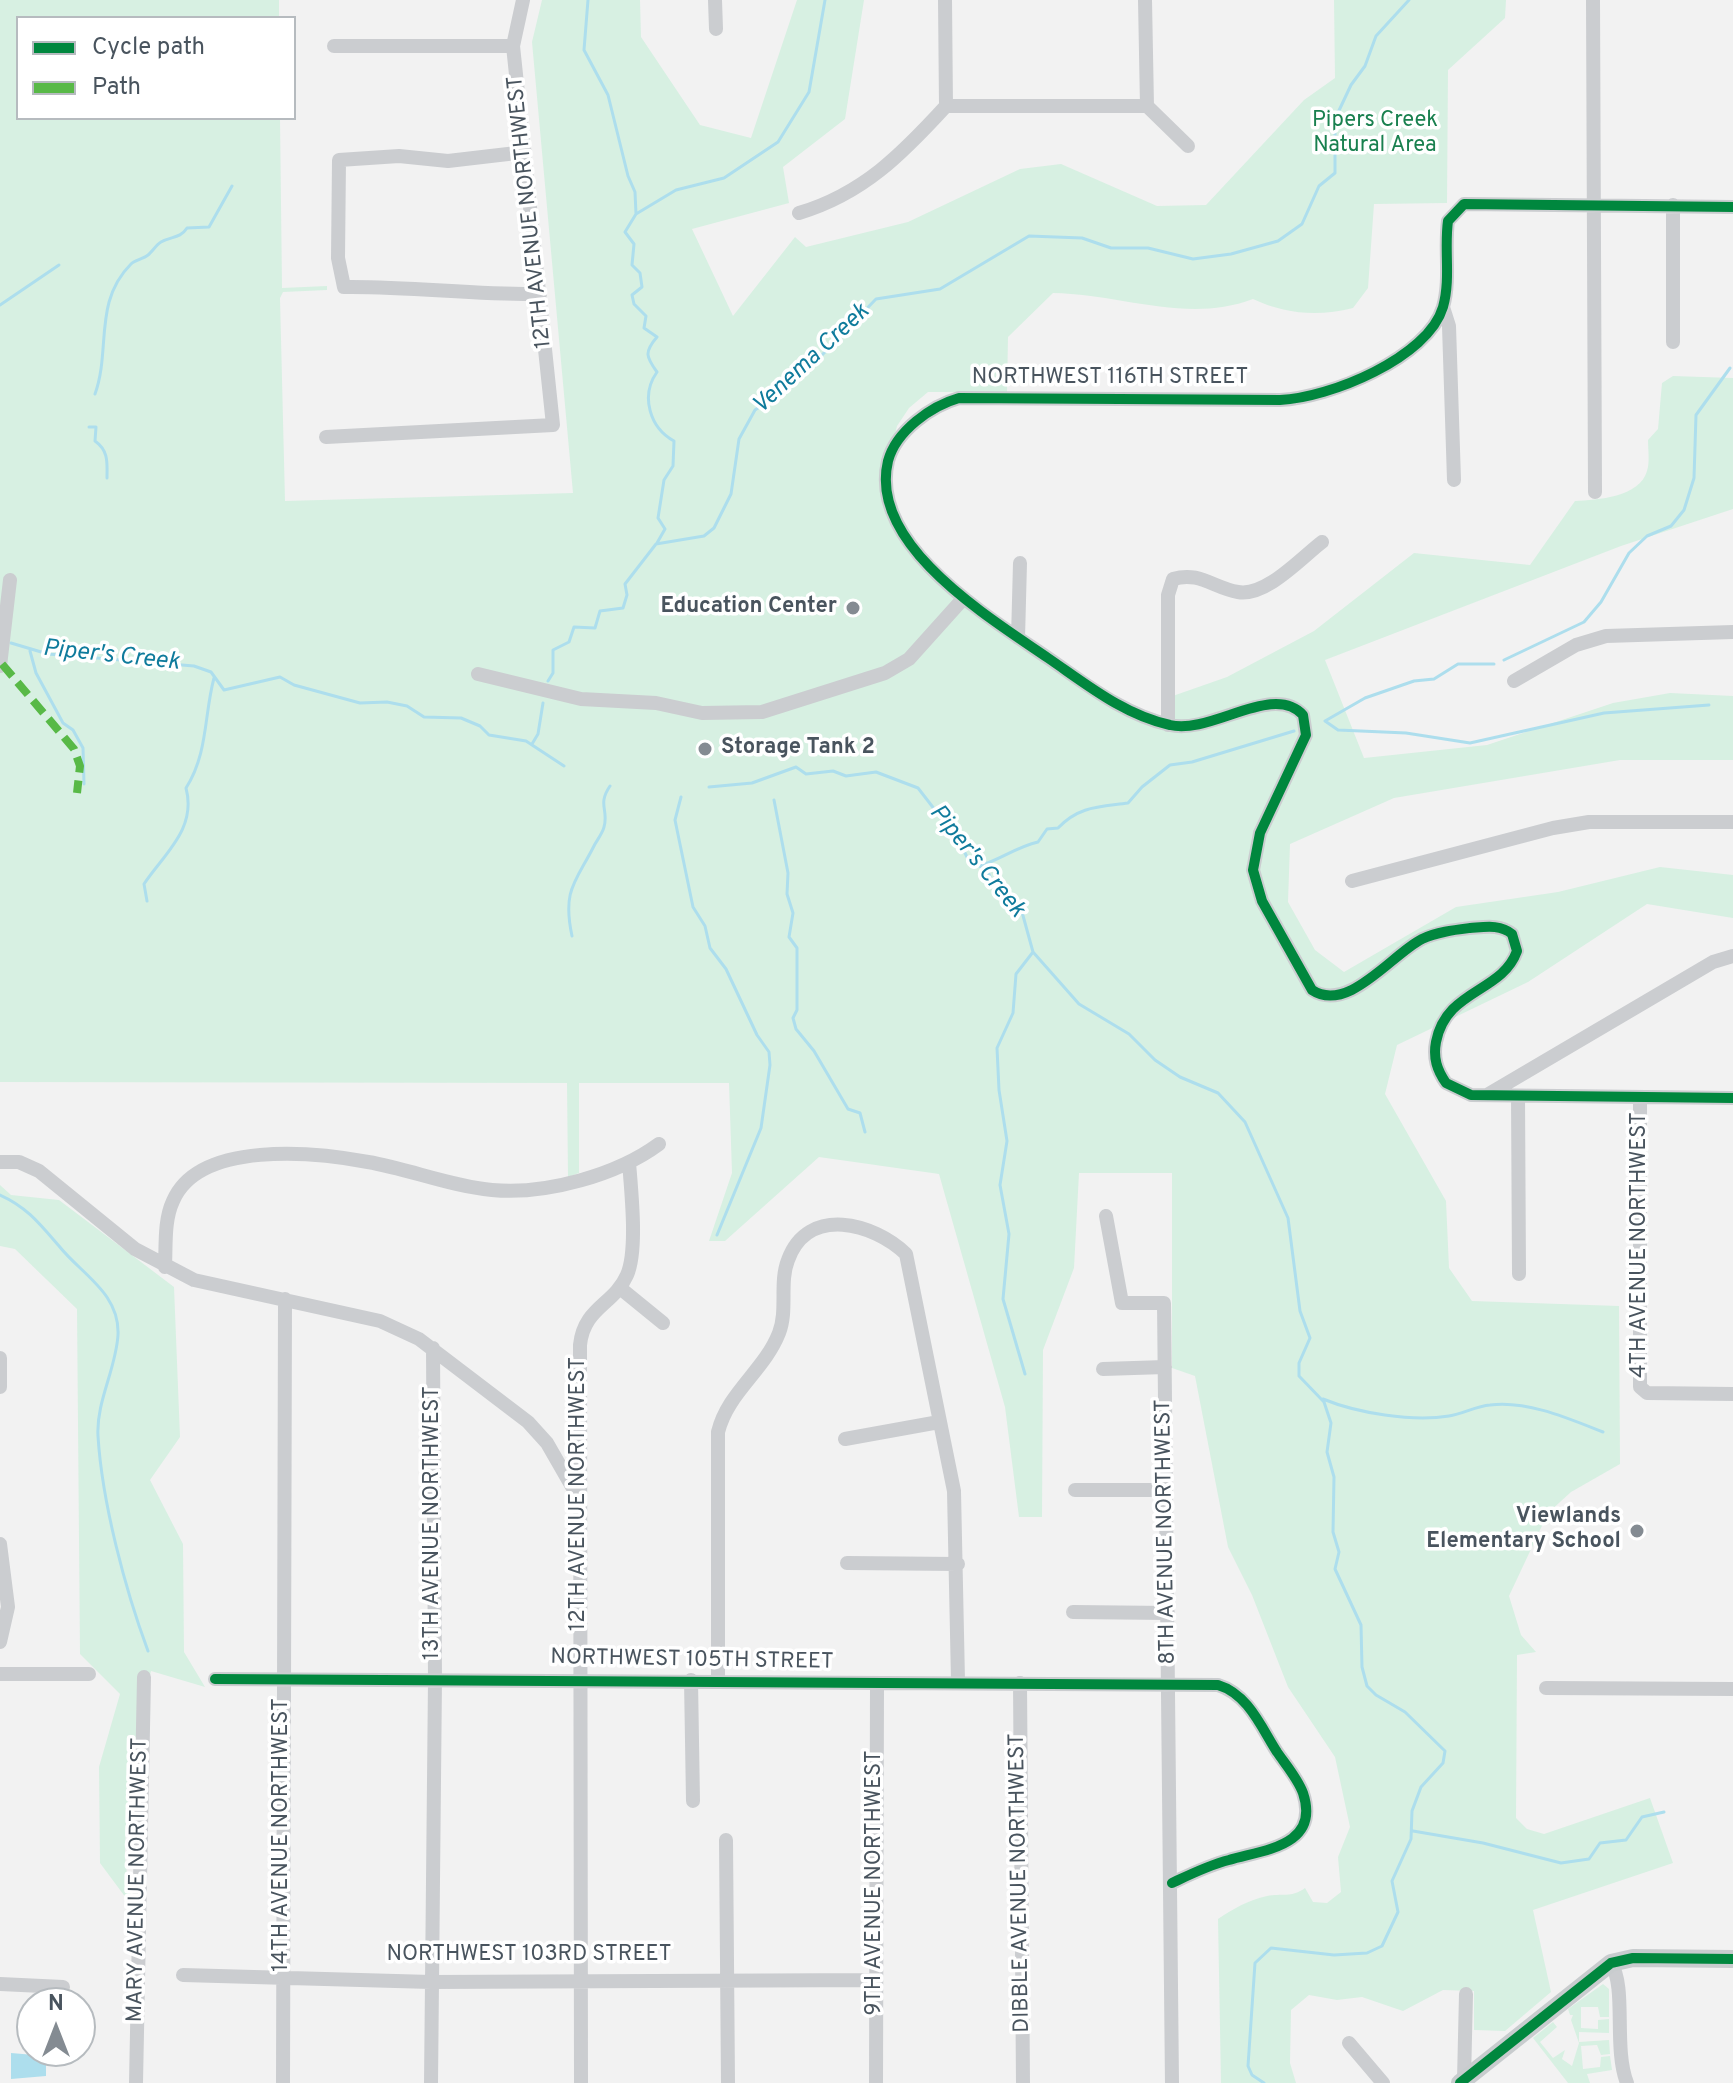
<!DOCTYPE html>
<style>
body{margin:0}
#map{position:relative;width:1733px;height:2083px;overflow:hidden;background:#f2f2f2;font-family:Overpass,sans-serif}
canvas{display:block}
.legend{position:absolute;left:16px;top:16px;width:280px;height:104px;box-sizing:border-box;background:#fff;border:2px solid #b6bbbf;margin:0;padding:10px 14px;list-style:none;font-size:24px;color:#49545e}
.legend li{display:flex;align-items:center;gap:16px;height:40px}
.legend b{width:40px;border:2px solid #b6bbbf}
.north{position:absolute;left:16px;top:1987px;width:80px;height:80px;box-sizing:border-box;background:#fff;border:2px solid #b6bbbf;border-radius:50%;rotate:0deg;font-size:22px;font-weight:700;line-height:32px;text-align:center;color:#49545e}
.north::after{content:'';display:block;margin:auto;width:28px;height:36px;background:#848b92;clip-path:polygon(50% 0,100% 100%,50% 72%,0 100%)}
</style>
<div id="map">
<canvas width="1733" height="2083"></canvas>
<ul class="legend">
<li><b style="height:10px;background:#00873e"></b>Cycle path</li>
<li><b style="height:10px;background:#58b947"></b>Path</li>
</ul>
<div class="north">N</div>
</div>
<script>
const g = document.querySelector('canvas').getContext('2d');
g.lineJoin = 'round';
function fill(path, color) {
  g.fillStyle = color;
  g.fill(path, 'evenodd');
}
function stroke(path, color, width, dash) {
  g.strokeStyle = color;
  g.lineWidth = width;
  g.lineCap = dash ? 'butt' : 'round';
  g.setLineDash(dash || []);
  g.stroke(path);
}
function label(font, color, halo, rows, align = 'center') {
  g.font = font + ' Overpass,sans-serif';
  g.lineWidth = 7;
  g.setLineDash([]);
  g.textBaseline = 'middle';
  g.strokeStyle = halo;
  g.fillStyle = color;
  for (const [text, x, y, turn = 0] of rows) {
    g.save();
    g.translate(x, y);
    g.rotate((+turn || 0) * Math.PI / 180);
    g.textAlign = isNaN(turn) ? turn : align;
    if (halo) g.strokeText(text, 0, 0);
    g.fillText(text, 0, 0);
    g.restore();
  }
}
const green = new Path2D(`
 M0,0h279v18h-261v100h262l2,170 45,-2v4l-44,2 -3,6 5,203 288,-8 -41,-451 10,-42h98l1,37 59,88 51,13 46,-138h67l-19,119 -62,48 6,36 -97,26 41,87 62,-79 11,10 102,-25 112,-53 41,-5 96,42 49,-1 98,-105 31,-22 -1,-78h172l-1,18 -57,52 -1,133 -73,1 -6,84 -15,20c-35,9 -68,6 -100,-9 -66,25 -132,-5 -200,-6l-45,44 -1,55h-79l-19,16 -12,18 -10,40v32l56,83 161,116 63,28v-27l60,-21 87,-46 100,-78 116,12 45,-64c22,-1 65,-4 72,-30 3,-9 1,-21 1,-31l10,-11 4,-46 11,-7 60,2v131l-112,37 -296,114 39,98 123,-13 126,-42 57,-10 63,3v64h-113l-226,38 -104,46 -2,58 27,48 29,22 112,-65 102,-15 102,-25 73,8v43l-86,-14 -119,78 -131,63 -12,49 61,107 3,67 23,33 147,5 1,158 -49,28 -23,21 -39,83 12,39 15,17 -19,3 -1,163 11,11 17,5 106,-36 23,65 -140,47 18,82 -46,39 -31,-1v-39l-31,-1 -40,21 -41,-14 -25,3 -28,-5 -18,15 -1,53 6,20h-75l-3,-164c15,-10 30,-19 49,-23 14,-3 25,2 38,-8l8,14 14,1 14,-11 -3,-35 12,-30 -15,-70 -47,-70 -36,-92 -24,-48 -33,-171 -23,-8v-195h-93l-5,95 -31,82 -1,167h-23l-14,-110 -66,-233 -120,-17 -94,84h-16l23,-68 -3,-90h-150v90l-11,4 -1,-94 -567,-1z
 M0,1185l11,10 48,5 115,87 6,150 -30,43 33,64 1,108 21,35 -54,-16c-14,59 -25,118 -26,180 -1,18 7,36 7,55l-32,-43 -1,-96 21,-73 -40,-40 -3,-345 -62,-60 -15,-3z
 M1603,1984l6,5v28h-9l-2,-10h-17v21l17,1v-9l11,-1v14l-30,-1v10l30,-2 1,14 -9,1 -4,-10 -16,1 2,23 17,-2 1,-10 9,-1 2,14 -25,4 3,9h-22l-35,-45 20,-16 4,5 -17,15 13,16 12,-8 -3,9 10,7 7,-23 -8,-23 2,-5h-3l-2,-6z`);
const water = new Path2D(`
 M11,2053l35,3v20l-35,3z`);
const stream = new Path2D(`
 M588,0l-4,50 24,45 20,81 7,16 1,22 -11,18 9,12 -2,21 8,8 2,14 -10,8 2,9 12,12 -2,12 13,9c-13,15 -11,20 0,35 -17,24 -7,56 17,69l-1,25 -9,14 -6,38 7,11 -8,14
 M636,214l40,-24 48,-12 54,-36 31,-50 16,-92
 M0,305l59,-40
 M95,394c16,-44 -2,-92 36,-130 4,-4 12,-5 17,-9 4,-3 8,-10 13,-13 10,-6 19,-3 26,-14l22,-1 23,-41
 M89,427h7l-1,14c14,10 12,22 12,37
 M11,643l37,11 146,12 17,6 13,18 56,-13 14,8 66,18 27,-1 20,4 17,11 37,1 19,8 9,9 37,6 38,25
 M30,651l6,22 27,50 10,7 10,18 1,36
 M1504,660l80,-38 17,-20 28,-49 18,-17 24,-10 13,-16 10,-32 2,-63 34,-47
 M1494,664h-36l-24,15 -20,2 -49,17 -40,23 13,9 68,3 64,10 134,-30 105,-8
 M548,681l5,-8v-23l16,-8 5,-15 21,1 5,-17 23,-3 4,-13 -2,-11 31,-40 48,-8 10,-8 17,-34 8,-55 16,-29 42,-29 79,-82 64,-10 89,-53 53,2 29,10h37l45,11 38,-5 47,-13 24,-17 17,-38 16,-13v-54l16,-34 14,-19 11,-30 33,-36
 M532,744l6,-10 5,-31
 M709,787l43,-4 44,-16 10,7 27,-3 13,5 30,-4 42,16 41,53 8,16 21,15 11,26 23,14 11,40 46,52 50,30 26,26 25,17 38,16 27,29 43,96 12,93 10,27 -11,25v13l25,26 7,21 -4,29 7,25 -1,55 6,20 -4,17 26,56 1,42 5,19 9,9 29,17 40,39 -2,12 -22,24 -9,24 -1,28 -19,42 6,31 -16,34 -15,7 -33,2 -63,-7 -16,15 -7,103 4,9 12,8
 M681,797l-6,23 18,87 12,19 5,22 16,21 31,66 12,17 1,13 -9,63 -44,107
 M774,800l14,73 -1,21 6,19 -4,24 8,11v62l-4,8 3,11 18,22 34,58 12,4 5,19
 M979,866c21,-6 37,-19 59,-24l9,-13 11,-1c21,-22 41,-21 70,-25l14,-16 28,-22 22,-3 102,-31
 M147,901l-3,-17c20,-30 53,-55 42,-96 22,-34 18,-73 28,-110
 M572,936c-10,-47 4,-54 23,-92 3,-5 8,-12 9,-17 5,-17 -7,-22 6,-41
 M0,1195c27,12 40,29 59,51 22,28 61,47 59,89 -2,34 -22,67 -20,101 4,66 27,153 50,215
 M1025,1374l-22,-75 6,-65 -9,-49 7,-44 -8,-51 -2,-42 16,-35 3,-39 17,-22
 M1323,1399c34,14 89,23 126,17 14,-2 27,-10 41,-11 37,-5 80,14 113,27
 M1413,1831l70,12 78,20 28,-4 11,-16 26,-3 16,-23 22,-5`);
const minor = new Path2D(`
 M715,0l1,29
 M1145,0l2,106 41,40
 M1593,0l2,492
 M334,46h179
 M946,106h201
 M525,152l-77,9 -49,-5 -60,4 -1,98 6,29c66,-1 130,8 196,7
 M1733,207l-269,-3 -16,17c-4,28 3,58 -5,86 -15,51 -114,91 -163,93l-321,-2c-28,8 -63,33 -71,63 -20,84 102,157 160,197 38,26 76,57 122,67 41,10 103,-43 133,-10l3,20 -46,98 -7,37 9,31 50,89c36,24 80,-36 110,-51 15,-7 32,-9 48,-11 15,-1 30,-4 42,6l5,17c-15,42 -71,38 -81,91 -3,16 1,28 10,41l25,12 262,3
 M799,213c64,-19 103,-59 147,-107l-1,-106
 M1443,307l6,19 5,154
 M1673,342v-137
 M326,437l227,-12 -40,-379 10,-46
 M1018,638l2,-75
 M0,666l10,-86
 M478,674l103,25 75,4 46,10 60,-1 123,-39 24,-14 53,-59
 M1514,681l62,-36 30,-9 127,-4
 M1168,725v-130l5,-16c27,-8 40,9 65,13 28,5 63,-34 84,-50
 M1352,881l201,-53 36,-6h144
 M1487,1095l226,-133 20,-6
 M1518,1096l1,178
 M1640,1097v290l7,6 86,1
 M0,1162h19l20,9 96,78 59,31 186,41 39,18 109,83 19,21 31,54
 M1106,1216l16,87h42l8,780
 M165,1267c1,-22 -1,-47 8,-66 26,-61 142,-49 195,-39 41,7 82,24 124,28 54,5 125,-15 167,-46
 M620,1288l43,35
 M0,1358v29
 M1103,1369l62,-2
 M845,1439l94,-17
 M1075,1490h91
 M0,1544l8,63 -8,35
 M847,1563l111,1
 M1073,1612l95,1
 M0,1674h89
 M215,1679l1003,6c30,9 43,42 59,67 9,13 21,27 26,41 18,54 -42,57 -74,67 -20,5 -38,14 -57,23
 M691,1680l2,121
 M718,1681v-249c10,-40 46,-61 61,-99 9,-23 0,-50 9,-73 20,-55 86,-37 118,-6l48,237 4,190
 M1020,1683l3,400
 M1546,1688l187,1
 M726,1840l2,243
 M1611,1963c16,25 2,84 16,120
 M183,1975l248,7 445,-2
 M0,1984l63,3
 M1349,2043l34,40
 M1464,2080l2,-86
 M136,2083l8,-406
 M283,2083l2,-784
 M431,2083l4,-404 -2,-331
 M581,2083l-1,-738c4,-38 34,-40 47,-70 11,-25 4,-85 2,-113
 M876,2083l1,-400`);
const major = new Path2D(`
 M1460,2083l151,-120 22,-5 100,1`);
const quiet = new Path2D(`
 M2,664l72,85 6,17 -3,27`);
const cycleway = new Path2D(`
 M1733,207l-269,-3 -16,17c-4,28 3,58 -5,86 -15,51 -114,91 -163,93l-321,-2c-28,8 -63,33 -71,63 -20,84 102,157 160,197 38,26 76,57 122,67 41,10 103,-43 133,-10l3,20 -46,98 -7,37 9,31 50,89c36,24 80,-36 110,-51 15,-7 32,-9 48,-11 15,-1 30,-4 42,6l5,17c-15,42 -71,38 -81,91 -3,16 1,28 10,41l25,12 262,3
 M215,1679l1003,6c30,9 43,42 59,67 9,13 21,27 26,41 18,54 -42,57 -74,67 -20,5 -38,14 -57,23
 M1460,2083l151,-120 22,-5 100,1`);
const markers = [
 [853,608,8,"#848b92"],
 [705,749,8,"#848b92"],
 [1637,1531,8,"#848b92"]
];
const parkNames = [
 ["Pipers Creek",1375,122],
 ["Natural Area",1375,147]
];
const streetNames = [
 ["12TH AVENUE NORTHWEST",531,212,-96],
 ["NORTHWEST 116TH STREET",1110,379],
 ["4TH AVENUE NORTHWEST",1641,1245,-90],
 ["12TH AVENUE NORTHWEST",580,1494,-90],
 ["13TH AVENUE NORTHWEST",434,1523,-90],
 ["8TH AVENUE NORTHWEST",1167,1532,-91],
 ["NORTHWEST 105TH STREET",692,1661,1],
 ["14TH AVENUE NORTHWEST",283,1835,-90],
 ["MARY AVENUE NORTHWEST",139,1880,-89],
 ["9TH AVENUE NORTHWEST",876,1883,-90],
 ["DIBBLE AVENUE NORTHWEST",1021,1883,-91],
 ["NORTHWEST 103RD STREET",529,1956]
];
const poiNames = [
 ["Education Center",837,608],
 ["Storage Tank 2",721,749,"left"],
 ["Viewlands",1621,1518],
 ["Elementary School",1621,1543]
];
const waterNames = [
 ["Venema Creek",812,360,-43],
 ["Piper's Creek",111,657,6],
 ["Piper's Creek",976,862,51]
];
fill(green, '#d7f0e2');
fill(water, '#addeed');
stroke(stream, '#addeed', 3);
stroke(minor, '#cbcdd0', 14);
stroke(major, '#c8ccce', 18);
stroke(quiet, '#58b947', 8, [16, 8]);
stroke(cycleway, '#00873e', 10);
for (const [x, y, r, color] of markers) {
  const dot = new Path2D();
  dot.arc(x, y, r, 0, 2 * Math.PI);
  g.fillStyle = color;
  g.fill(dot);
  stroke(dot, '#fff', 3);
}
label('22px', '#19804f', '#fff', parkNames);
label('22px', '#49545e', '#fff', streetNames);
label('bold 22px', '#49545e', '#fff', poiNames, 'right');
label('italic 24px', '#0f7b9c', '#fff', waterNames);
</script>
